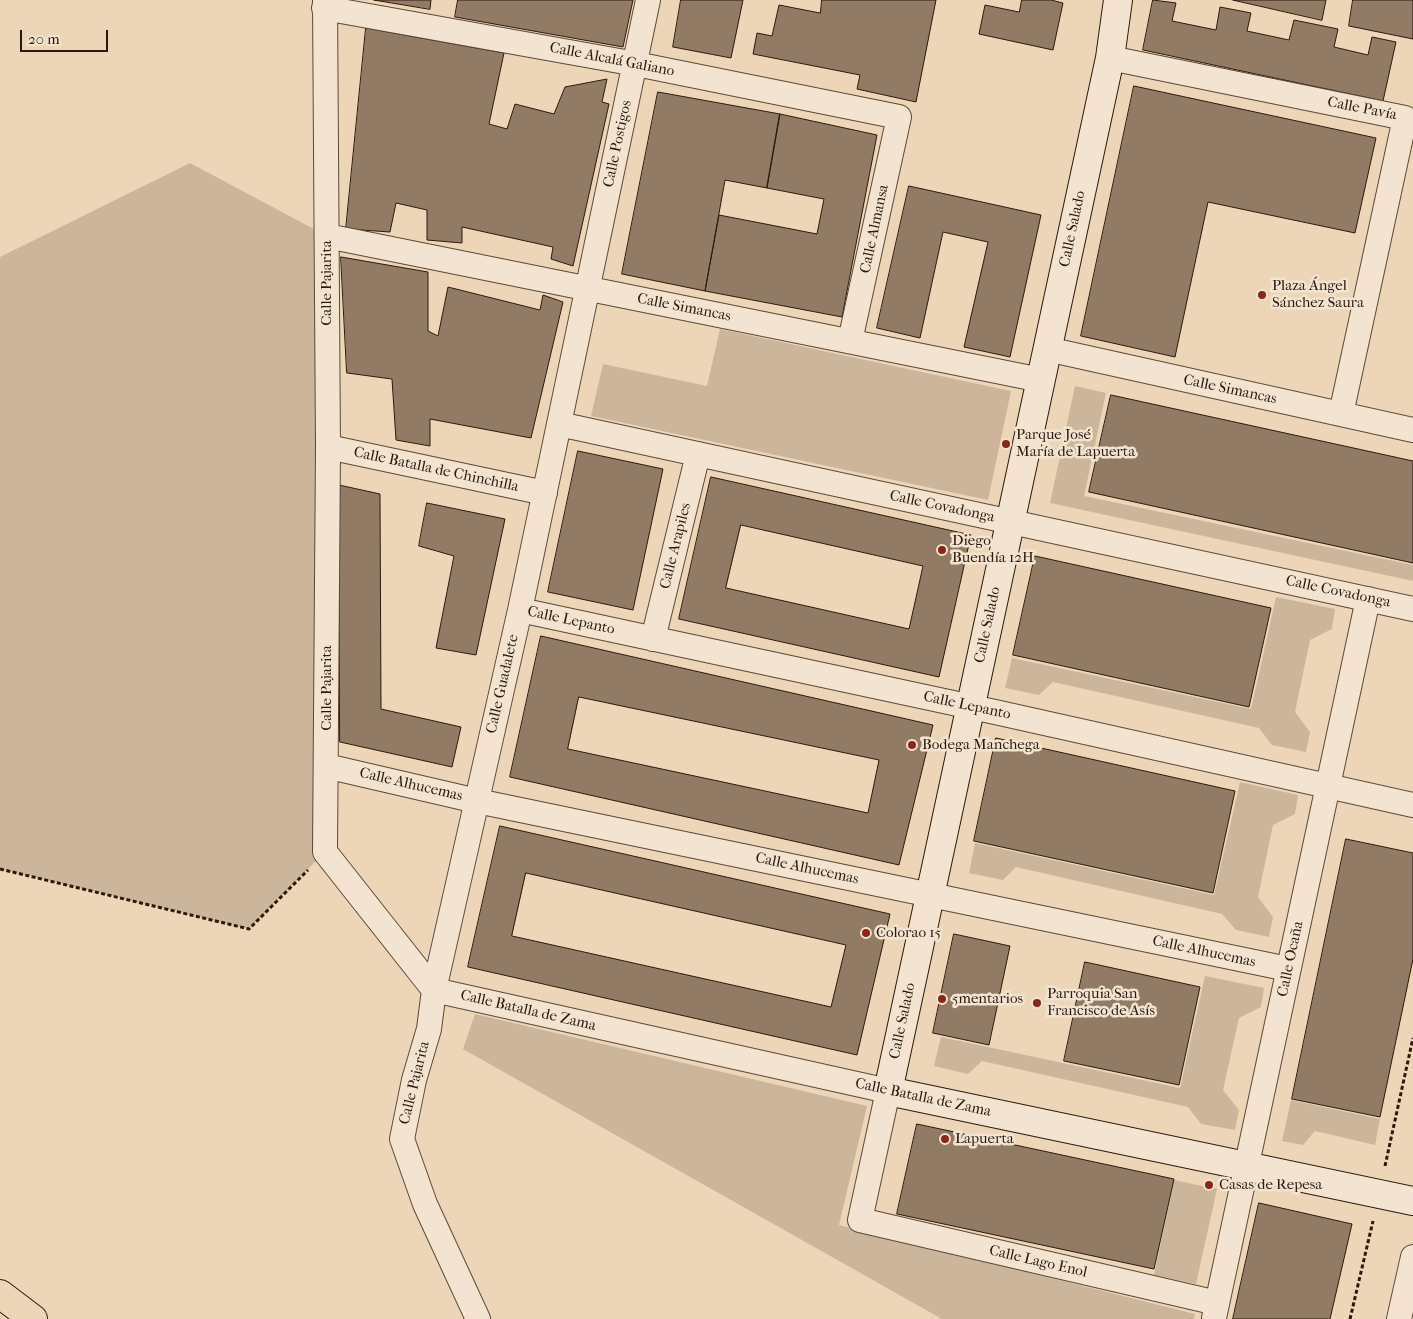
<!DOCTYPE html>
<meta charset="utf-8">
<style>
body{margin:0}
#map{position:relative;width:1413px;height:1319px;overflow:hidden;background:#edd6b8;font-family:"IM FELL French Canon",serif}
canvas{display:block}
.scale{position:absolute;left:20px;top:30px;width:88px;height:22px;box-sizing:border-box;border:2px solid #2d190c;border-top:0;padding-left:6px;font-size:15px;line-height:18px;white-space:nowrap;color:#2d190c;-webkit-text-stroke:4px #f3e4d1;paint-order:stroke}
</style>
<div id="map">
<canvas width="1413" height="1319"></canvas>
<div class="scale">20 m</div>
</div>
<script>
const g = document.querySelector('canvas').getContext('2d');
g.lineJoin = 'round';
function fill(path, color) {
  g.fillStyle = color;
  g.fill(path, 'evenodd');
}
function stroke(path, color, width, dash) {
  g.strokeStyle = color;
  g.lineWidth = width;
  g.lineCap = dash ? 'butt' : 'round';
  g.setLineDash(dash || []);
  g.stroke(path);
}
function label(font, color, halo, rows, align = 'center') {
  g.font = font + ' "IM FELL French Canon",serif';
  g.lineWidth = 5;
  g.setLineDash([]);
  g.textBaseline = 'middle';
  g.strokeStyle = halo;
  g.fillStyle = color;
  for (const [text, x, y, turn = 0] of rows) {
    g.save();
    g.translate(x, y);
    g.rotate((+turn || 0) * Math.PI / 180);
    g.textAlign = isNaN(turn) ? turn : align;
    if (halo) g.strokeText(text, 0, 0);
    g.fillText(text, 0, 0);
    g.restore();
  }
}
const green = new Path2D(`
 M190,163l137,73 -2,616 -76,77 -249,-60v-612z
 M720,329l291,62 -23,109 -397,-84 12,-52 104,22z
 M1075,386l31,7 -22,103 329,69v16l-363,-78z
 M1276,597l59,12 -3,20 -22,11 -15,72 15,20 -4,20 -34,-7 -13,-17 -206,-46 -14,13 -34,-7 7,-30 239,51z
 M1240,782l58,13 -3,19 -22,11 -15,72 15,20 -4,20 -33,-7 -14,-16 -206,-47 -13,13 -34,-7 6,-30 239,52z
 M1205,976l59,12 -3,19 -22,11 -16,72 16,20 -4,20 -34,-6 -13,-17 -206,-46 -14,13 -34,-8 7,-29 239,51z
 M475,1014l392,92 -28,119 356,89 -1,5h-252l-479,-270z
 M1291,1100l89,19 -5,26 -60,-14 -12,14 -21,-4z
 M1174,1180l43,9 -21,95 -42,-9z`);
const building = new Path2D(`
 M374,0h57l-1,9z
 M458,0h175l-10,47 -168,-30z
 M681,0h62l-12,58 -58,-11z
 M822,0h114l-20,102 -59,-13 3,-14 -107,-21 4,-21 15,3 7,-31 41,8z
 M1022,0h29l12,3 -10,47 -74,-16 6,-29 34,7z
 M1153,0l23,3 -4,18 44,9 4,-23 31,6 -4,18 42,9 5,-20 44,9 -4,18 34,8 4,-18 24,5 -13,59 -240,-51z
 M1233,0h93l-4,20z
 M1353,0h60v39l-64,-13z
 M366,28l138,25 -15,71 18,5 8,-25 39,10 11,-27 42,-8 -5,23 7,2 -36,162 -22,-7 2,-12 -91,-20v16l-35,-3v-30l-31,-7 -6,29 -44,-3z
 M1134,86l242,52 -21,95 -147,-31 -33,155 -94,-21z
 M658,92l122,22 -13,74 -42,-8 -20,111 -83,-17z
 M780,114l97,21 -35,182 -137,-26 14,-76 98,19 7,-35 -57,-11z
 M909,186l132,29 -31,142 -46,-10 24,-105 -45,-10 -23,106 -43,-10z
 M341,257l87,15v59l10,5 10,-49 92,23 3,-15 20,7 -32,136 -101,-19v27l-34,-6 -4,-61 -45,-6z
 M1111,395l302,66v102l-324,-71z
 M578,451l85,18 -30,141 -85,-18z
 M711,477l260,58 -32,142 -260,-58zM741,525l182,41 -14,63 -183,-41z
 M339,485l41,9 1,215 80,18 -9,40 -112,-25z
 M427,503l78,16 -29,136 -40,-7 18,-92 -35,-10z
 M1035,556l236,52 -22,99 -236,-52z
 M541,636l392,89 -34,140 -389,-88zM579,697l300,63 -11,53 -300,-64z
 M996,738l239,53 -22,102 -239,-52z
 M500,826l390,88 -33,141 -389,-88zM526,873l320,72 -15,62 -319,-71z
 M1346,839l67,14v106l-33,158 -88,-18z
 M954,934l56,12 -21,99 -56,-12z
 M1085,962l115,25 -21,98 -115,-24z
 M917,1124l257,55 -20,90 -257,-55z
 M1259,1203l93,21 -22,95h-97z`);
const path = new Path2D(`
 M0,869l249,60 59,-59
 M1385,1166l28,-128
 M1350,1319l23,-98`);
const street = new Path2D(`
 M325,0l3,447 -3,405 109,138
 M324,8l312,56 263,53 -49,224
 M1110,58l295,60 -64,296
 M327,236l714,144
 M1047,349l366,81
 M559,424l854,185
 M328,447l217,46
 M520,610l475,102 418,93
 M653,639l45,-185
 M326,766l151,35 811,168
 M434,990l454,101 -28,129 357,83
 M1214,1318l154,-719
 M478,1319l-53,-115 -23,-65 12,-59 15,-51 5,-39 86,-380 128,-610
 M1399,1319l14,-62`);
const secondary = new Path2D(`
 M1118,0l-8,58 -222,1033 525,110`);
const primary = new Path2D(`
 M0,1294l33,25`);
const markers = [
 [1262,295,5,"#8f2418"],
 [1006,444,5,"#8f2418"],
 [942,550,5,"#8f2418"],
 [912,745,5,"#8f2418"],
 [866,933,5,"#8f2418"],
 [942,999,5,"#8f2418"],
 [1037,1003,5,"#8f2418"],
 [945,1139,5,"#8f2418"],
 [1209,1185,5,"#8f2418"]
];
const streetNames = [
 ["Calle Alcalá Galiano",612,60,11],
 ["Calle Pavía",1362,109,11],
 ["Calle Postigos",618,144,-78],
 ["Calle Almansa",875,229,-78],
 ["Calle Salado",1073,229,-78],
 ["Calle Pajarita",327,283,-90],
 ["Calle Simancas",684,308,11],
 ["Calle Simancas",1230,390,12],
 ["Calle Batalla de Chinchilla",436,470,12],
 ["Calle Covadonga",942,507,12],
 ["Calle Arapiles",676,546,-76],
 ["Calle Covadonga",1338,592,12],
 ["Calle Lepanto",571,621,12],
 ["Calle Salado",988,625,-78],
 ["Calle Guadalete",503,684,-77],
 ["Calle Pajarita",327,688,-90],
 ["Calle Lepanto",967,706,12],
 ["Calle Alhucemas",411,785,13],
 ["Calle Alhucemas",807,869,12],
 ["Calle Alhucemas",1204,952,12],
 ["Calle Ocaña",1291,959,-78],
 ["Calle Batalla de Zama",528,1011,13],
 ["Calle Salado",903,1021,-78],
 ["Calle Pajarita",415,1083,-76],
 ["Calle Batalla de Zama",923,1098,12],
 ["Calle Lago Enol",1038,1262,13]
];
const poiNames = [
 ["Plaza Ángel",1272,286],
 ["Sánchez Saura",1272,303],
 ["Parque José",1016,435],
 ["María de Lapuerta",1016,452],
 ["Diego",952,541],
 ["Buendía 12H",952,558],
 ["Bodega Manchega",922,745],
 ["Colorao 15",876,933],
 ["Parroquia San",1047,994],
 ["Francisco de Asís",1047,1011],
 ["5mentarios",952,999],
 ["Lapuerta",955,1139],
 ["Casas de Repesa",1219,1185]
];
fill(green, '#ccb69b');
fill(building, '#917b65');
stroke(building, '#2d190c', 1);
stroke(street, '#5d4837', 26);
stroke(secondary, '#2d190c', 30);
stroke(primary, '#2d190c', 30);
stroke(path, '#2d190c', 3, [4, 2.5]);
stroke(street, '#f3e4d1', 24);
stroke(secondary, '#f3e4d1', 28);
stroke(primary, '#edd6b8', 28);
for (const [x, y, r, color] of markers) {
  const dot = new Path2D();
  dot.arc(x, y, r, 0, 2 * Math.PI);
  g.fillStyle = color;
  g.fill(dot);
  stroke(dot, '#f3e4d1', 2);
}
label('15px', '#2d190c', '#f3e4d1', streetNames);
label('15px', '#2d190c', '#f3e4d1', poiNames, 'left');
</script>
